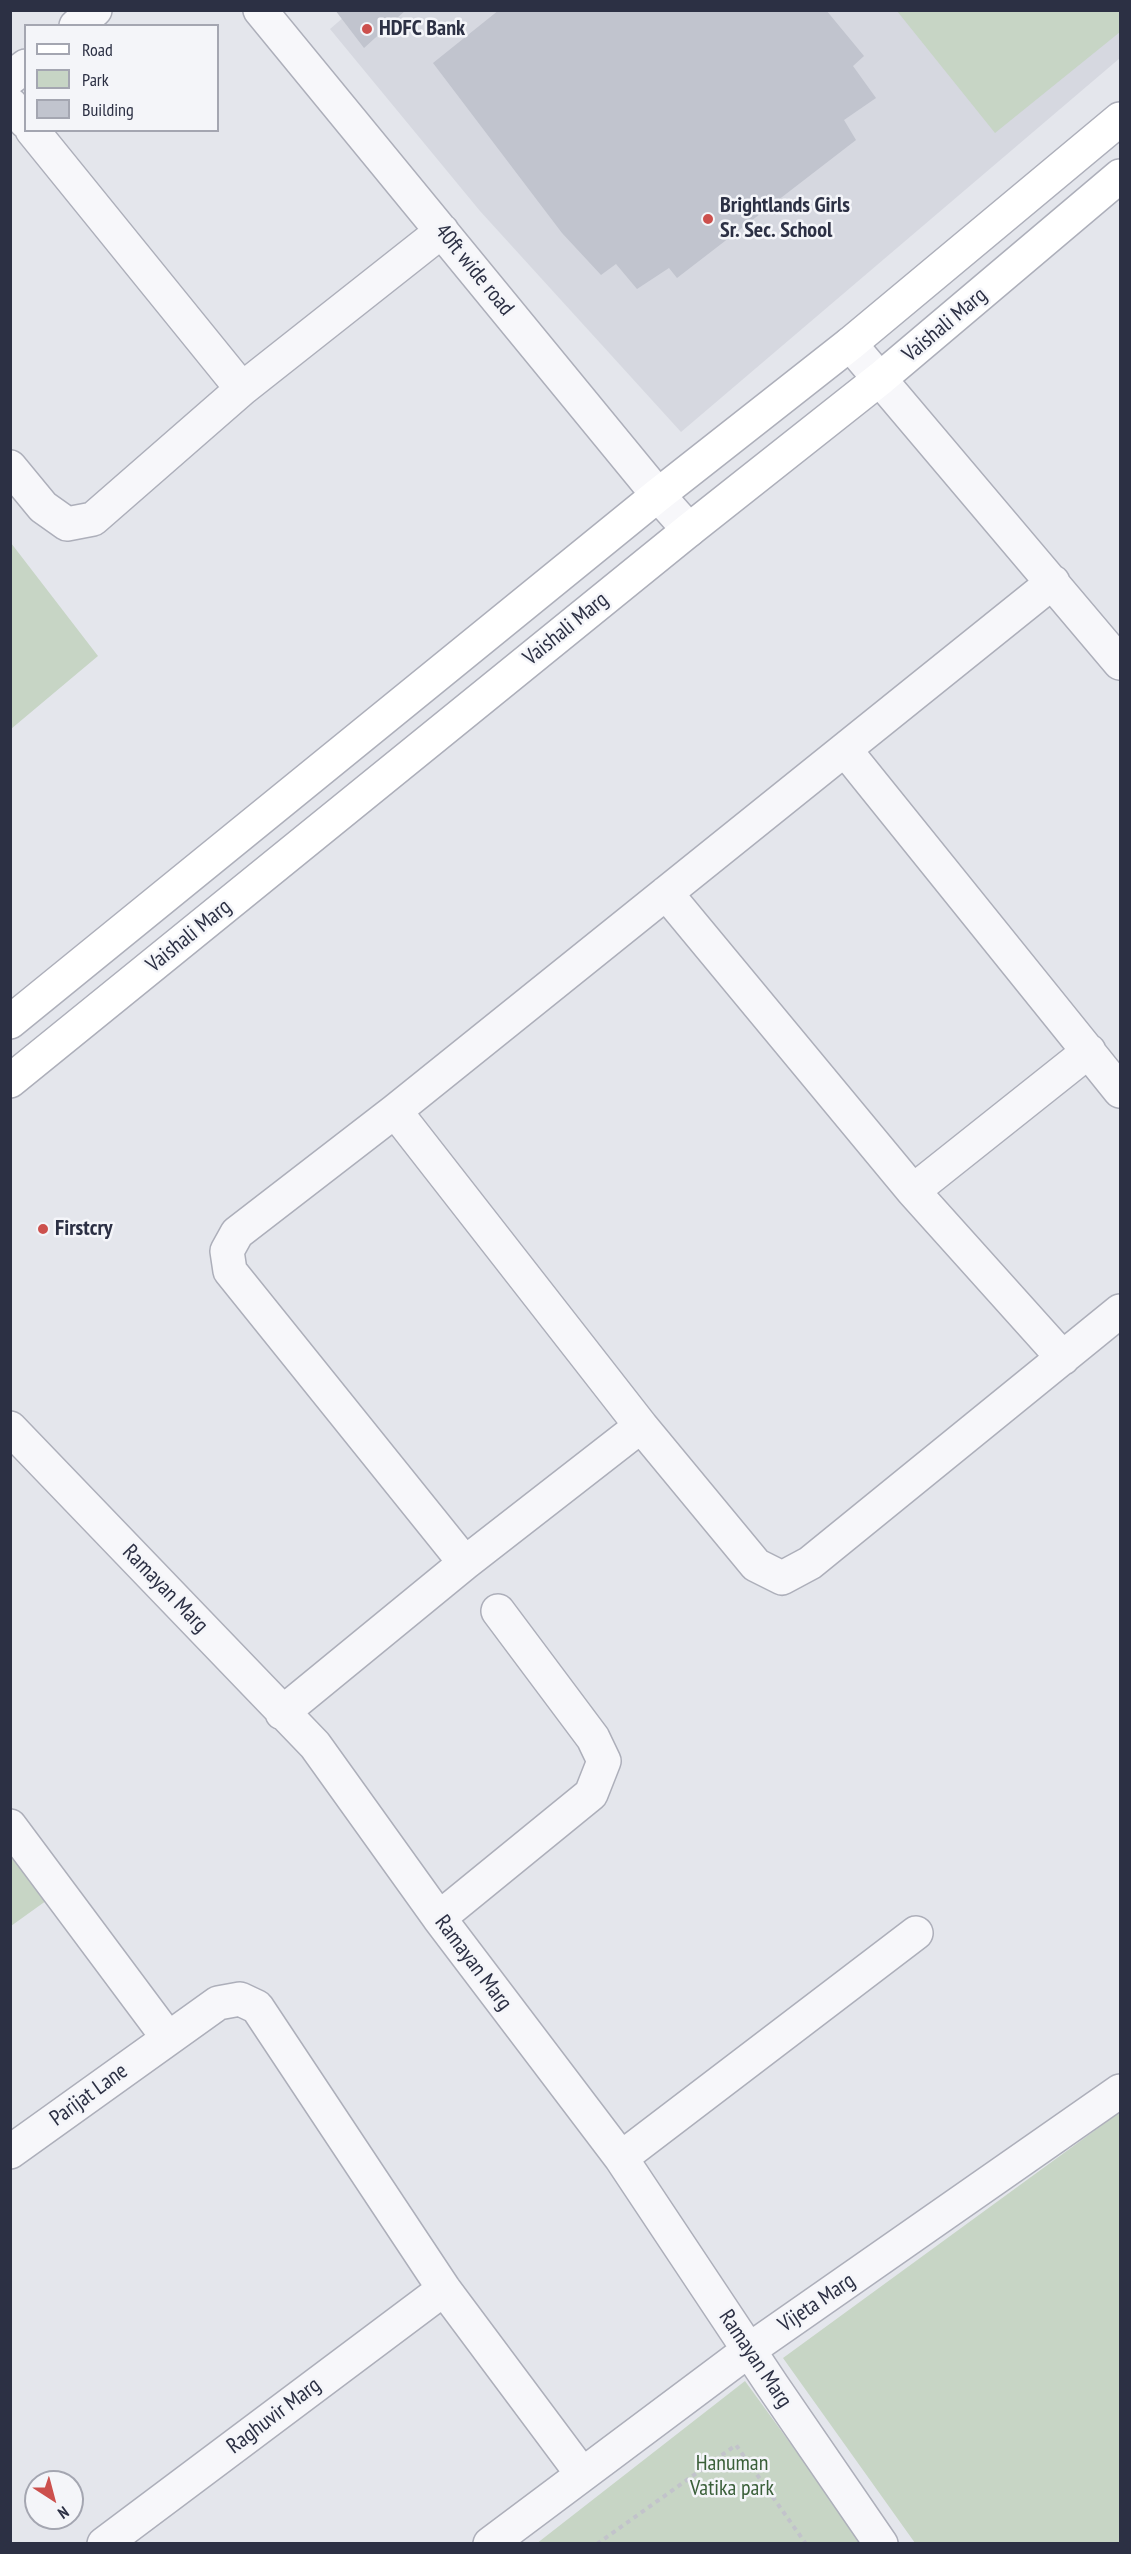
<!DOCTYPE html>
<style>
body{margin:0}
#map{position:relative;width:1131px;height:2554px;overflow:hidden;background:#e4e6ec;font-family:"PT Sans Narrow",sans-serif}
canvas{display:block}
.frame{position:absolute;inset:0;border:12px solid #2c3044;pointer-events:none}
.legend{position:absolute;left:24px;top:24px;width:195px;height:108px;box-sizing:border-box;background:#f4f5f9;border:2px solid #a4a6b1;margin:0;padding:8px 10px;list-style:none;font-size:18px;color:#2c3044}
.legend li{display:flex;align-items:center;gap:12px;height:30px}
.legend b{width:30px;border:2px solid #a4a6b1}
.north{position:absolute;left:24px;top:2470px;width:60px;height:60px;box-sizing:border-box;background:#f4f5f9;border:2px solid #a4a6b1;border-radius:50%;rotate:144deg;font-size:16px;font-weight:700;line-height:24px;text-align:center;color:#2c3044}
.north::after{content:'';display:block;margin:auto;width:21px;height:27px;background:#cc504d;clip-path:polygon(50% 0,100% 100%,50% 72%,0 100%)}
</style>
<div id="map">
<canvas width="1131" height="2554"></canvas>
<div class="frame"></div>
<ul class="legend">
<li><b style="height:8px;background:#fff"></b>Road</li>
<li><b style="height:16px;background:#c7d5c5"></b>Park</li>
<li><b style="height:16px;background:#c1c4ce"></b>Building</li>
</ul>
<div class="north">N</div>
</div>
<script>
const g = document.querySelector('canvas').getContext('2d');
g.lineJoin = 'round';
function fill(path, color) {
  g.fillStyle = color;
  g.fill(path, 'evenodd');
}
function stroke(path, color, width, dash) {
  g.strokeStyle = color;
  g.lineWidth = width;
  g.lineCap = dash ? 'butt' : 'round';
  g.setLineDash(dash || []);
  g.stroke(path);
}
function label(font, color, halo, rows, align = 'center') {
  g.font = font + ' "PT Sans Narrow",sans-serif';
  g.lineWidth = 5;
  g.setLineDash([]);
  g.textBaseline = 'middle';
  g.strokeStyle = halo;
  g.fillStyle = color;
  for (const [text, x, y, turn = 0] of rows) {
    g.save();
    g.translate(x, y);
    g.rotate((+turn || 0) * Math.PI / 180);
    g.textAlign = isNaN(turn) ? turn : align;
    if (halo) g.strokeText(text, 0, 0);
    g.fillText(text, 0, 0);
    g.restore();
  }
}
const built = new Path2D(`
 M352,10h768v48l-439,374 -201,-221 -150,-182z`);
const green = new Path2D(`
 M897,11h223v21l-125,101z
 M11,543l87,113 -87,73h-1z
 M10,1850l40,48 -39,28h-1z
 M1120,2112v431h-205l-132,-185z
 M745,2381l118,162 -327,1z`);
const building = new Path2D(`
 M335,10h71l-42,38z
 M499,10h327l38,46 -11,10 23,32 -32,22 12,20 -179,138 -8,-10 -32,21 -21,-25 -15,11 -39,-42 -129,-170z`);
const path = new Path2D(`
 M597,2544l139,-99 70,99`);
const street = new Path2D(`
 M260,10l398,485 31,35
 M76,26l19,-16
 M10,78l16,-12
 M10,104l16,18
 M32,130l210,259
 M850,344l270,319
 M10,467l33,40 24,17 26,-5 149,-130 200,-158
 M846,751l274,340
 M666,893l247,298 150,167
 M913,1191l176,-140
 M641,1426l115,139 26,13 28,-15 310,-252
 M10,1428l305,317 124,173 182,240 151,227 109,159
 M465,1563l-235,-292 -3,-20 10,-18 158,-122 658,-529
 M282,1713l183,-150 176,-137 -246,-315
 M10,1826l158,212
 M439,1918l152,-124 13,-33 -11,-23 -95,-127
 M10,2152l208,-149 22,-4 17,8 187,282 138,185
 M621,2158l295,-225
 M104,2544l340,-255
 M490,2544l259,-194 371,-259`);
const secondary = new Path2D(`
 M10,1022l648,-527 192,-151 270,-225
 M10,1081l679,-551 192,-152 239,-202`);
const markers = [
 [367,29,6,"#cc504d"],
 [708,219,6,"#cc504d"],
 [43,1229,6,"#cc504d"]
];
const poiNames = [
 ["HDFC Bank",379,29],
 ["Brightlands Girls",720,206],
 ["Sr. Sec. School",720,231],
 ["Firstcry",55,1229]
];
const streetNames = [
 ["40ft wide road",474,270,51],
 ["Vaishali Marg",945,325,-40],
 ["Vaishali Marg",566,629,-39],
 ["Vaishali Marg",189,936,-39],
 ["Ramayan Marg",165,1589,46],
 ["Ramayan Marg",473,1963,53],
 ["Parijat Lane",89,2095,-36],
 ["Vijeta Marg",817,2303,-34],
 ["Ramayan Marg",755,2359,56],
 ["Raghuvir Marg",274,2416,-37]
];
const parkNames = [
 ["Hanuman",732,2464],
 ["Vatika park",732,2489]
];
fill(built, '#d6d8e0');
fill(green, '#c7d5c5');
fill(building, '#c1c4ce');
stroke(street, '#adafba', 36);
stroke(secondary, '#adafba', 36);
stroke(path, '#c2c3cb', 4, [4.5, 4.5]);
stroke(street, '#f7f7fa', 33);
stroke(secondary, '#fff', 33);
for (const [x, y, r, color] of markers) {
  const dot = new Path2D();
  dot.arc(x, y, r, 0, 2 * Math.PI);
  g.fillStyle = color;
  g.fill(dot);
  stroke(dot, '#f4f5f9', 2);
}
label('bold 22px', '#2c3044', '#f4f5f9', poiNames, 'left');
label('22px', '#2c3044', '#f4f5f9', streetNames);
label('22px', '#3a5f39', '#f4f5f9', parkNames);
</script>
